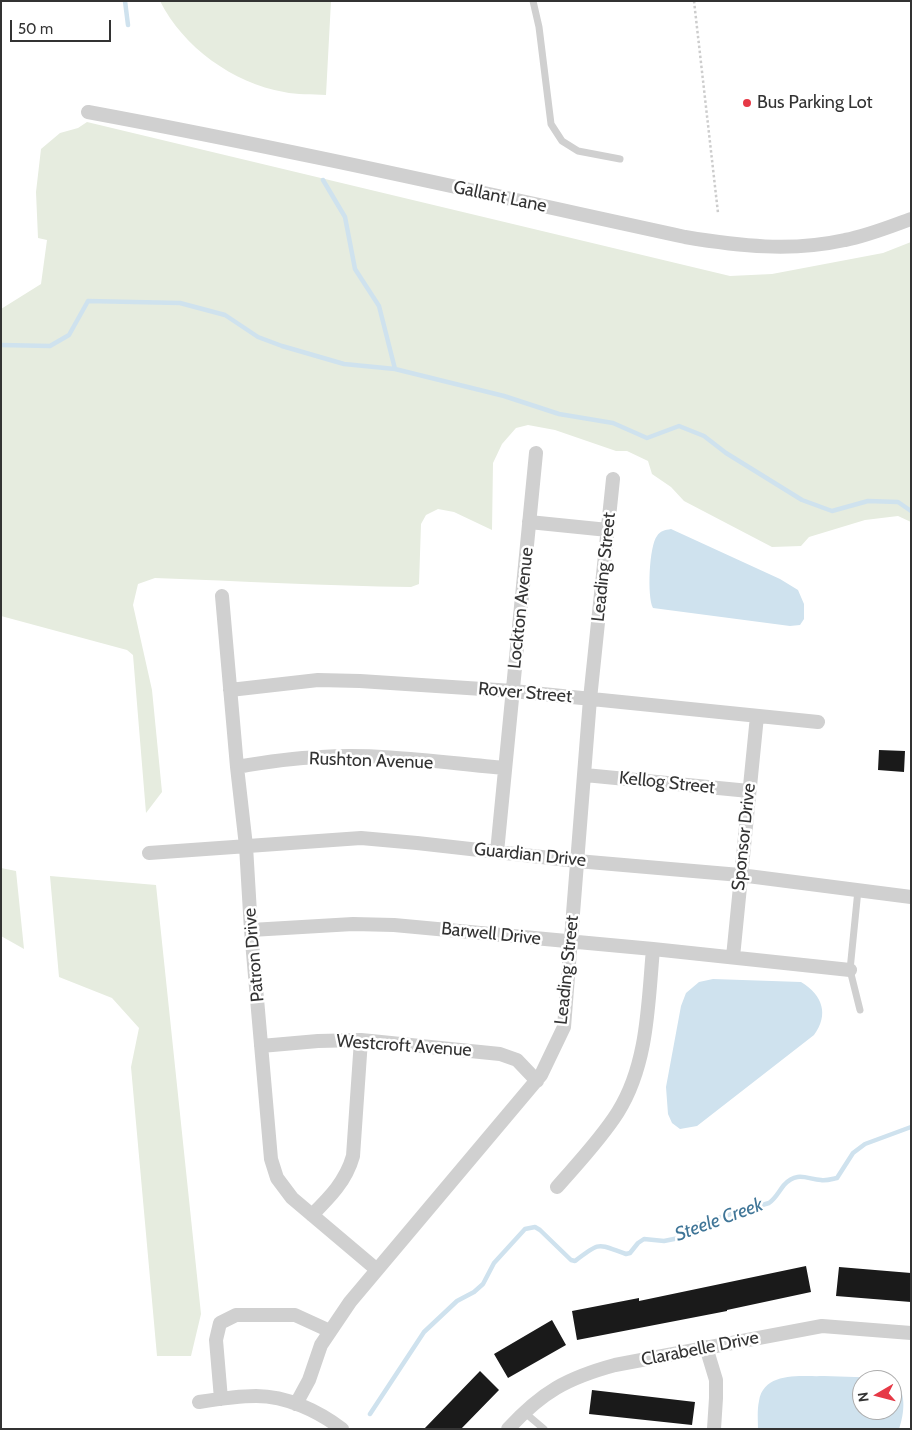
<!DOCTYPE html>
<style>
body{margin:0}
#map{position:relative;width:912px;height:1430px;overflow:hidden;background:#fff;font-family:Cabin,sans-serif}
canvas{display:block}
.frame{position:absolute;inset:0;border:2px solid #333;pointer-events:none}
.north{position:absolute;left:852px;top:1370px;width:50px;height:50px;box-sizing:border-box;background:#fff;border:1px solid #adadad;border-radius:50%;rotate:262deg;font-size:14px;font-weight:700;line-height:20px;text-align:center;color:#333}
.north::after{content:'';display:block;margin:auto;width:18px;height:22px;background:#e63946;clip-path:polygon(50% 0,100% 100%,50% 72%,0 100%)}
.scale{position:absolute;left:10px;top:20px;width:101px;height:22px;box-sizing:border-box;border:2px solid #333;border-top:0;padding-left:6px;font-size:15px;line-height:18px;white-space:nowrap;color:#333;-webkit-text-stroke:4px #fff;paint-order:stroke}
</style>
<div id="map">
<canvas width="912" height="1430"></canvas>
<div class="frame"></div>
<div class="north">N</div>
<div class="scale">50 m</div>
</div>
<script>
const g = document.querySelector('canvas').getContext('2d');
g.lineJoin = 'round';
function fill(path, color) {
  g.fillStyle = color;
  g.fill(path, 'evenodd');
}
function stroke(path, color, width, dash) {
  g.strokeStyle = color;
  g.lineWidth = width;
  g.lineCap = dash ? 'butt' : 'round';
  g.setLineDash(dash || []);
  g.stroke(path);
}
function label(font, color, halo, rows, align = 'center') {
  g.font = font + ' Cabin,sans-serif';
  g.lineWidth = 5;
  g.setLineDash([]);
  g.textBaseline = 'middle';
  g.strokeStyle = halo;
  g.fillStyle = color;
  for (const [text, x, y, turn = 0] of rows) {
    g.save();
    g.translate(x, y);
    g.rotate((+turn || 0) * Math.PI / 180);
    g.textAlign = isNaN(turn) ? turn : align;
    if (halo) g.strokeText(text, 0, 0);
    g.fillText(text, 0, 0);
    g.restore();
  }
}
const green = new Path2D(`
 M160,1h171l-5,94c-14,-1 -29,0 -42,-3 -51,-9 -101,-45 -124,-91z
 M87,122l643,154 42,-2 111,-21 28,-11v280l-13,-6 -33,4 -56,17 -8,9 -29,1 -88,-46 -13,-14 -19,-13 -4,-13 -21,-10h-11l-61,-21 -27,-5 -12,3 -14,16 -9,19 -1,67 -38,-18 -16,-3 -12,6 -5,9 -2,60 -8,3c-85,-1 -171,-6 -256,-9l-17,6 -5,21 19,85 10,102 -16,21 -13,-158 -6,-5 -126,-34v-307l40,-25 6,-44 -9,-2 -2,-46 5,-43 19,-16 18,-5z
 M1,868l15,3 8,78 -23,-13z
 M50,876l106,9 45,429 -10,42h-34l-26,-289 8,-39 -27,-30 -53,-21z`);
const water = new Path2D(`
 M671,529l109,50 18,11 6,14v15l-4,6 -10,1 -137,-18c-6,-11 -4,-62 4,-72 3,-5 8,-6 14,-7z
 M713,979l88,3c22,13 28,33 13,53l-117,91 -17,3 -8,-6 -4,-9 -2,-27 15,-81 5,-13 13,-11z
 M824,1376l61,2 5,2h-28v30h30v-29c16,8 12,34 7,48h-141c0,-9 -1,-19 1,-28 5,-30 42,-24 65,-25z`);
const stream = new Path2D(`
 M125,1l3,24
 M323,180l22,37 10,52 24,37 16,63
 M1,345l49,1 19,-11 19,-34 92,2 45,12 33,22 24,9 62,18 51,5 109,27 55,18 54,9 34,15 32,-12 25,10 22,17 76,47 30,11 36,-10 30,1 13,9
 M370,1414l54,-82 33,-31 17,-9 9,-8 11,-21 31,-34 10,-2 5,3 31,30 4,1c26,-20 22,-17 51,-7l4,-1 8,-10 6,-4 20,2 15,-3 15,-13 75,-22c7,-5 10,-12 15,-18 13,-14 23,-6 37,-5 5,1 11,-1 16,-2l16,-25 12,-9 46,-17`);
const building = new Path2D(`
 M879,750l26,1 -1,21 -26,-2z
 M806,1266l5,26 -84,18v1l-150,29 -5,-29 67,-13v3z
 M839,1267l72,6v29l-75,-6z
 M552,1320l14,25 -58,33 -14,-24z
 M480,1371l19,19 -38,39h-37z
 M592,1390l103,12 -3,23 -103,-11z`);
const path = new Path2D(`
 M694,1l24,212`);
const lane = new Path2D(`
 M533,1l6,26 12,97 11,17 16,10 42,8
 M858,890l-8,80 10,40
 M524,1412l20,17`);
const street = new Path2D(`
 M88,112c200,37 399,82 597,125 54,9 106,15 160,3 22,-4 44,-13 66,-21
 M529,522l79,8
 M222,596l15,171 9,79 5,84 20,229 6,19 15,20 84,71
 M230,690l88,-10 42,1 153,10 305,31
 M237,767c28,-5 56,-9 84,-10 61,-4 124,6 184,11
 M585,775l164,16
 M497,852l39,-399
 M149,853l212,-15 56,5 160,18 163,14 171,22
 M251,930l102,-6 41,1 259,24 197,21
 M733,957l24,-241
 M261,1046l57,-5 43,-1 139,14 17,6 20,21
 M557,1187c20,-23 44,-48 61,-75 30,-48 30,-108 35,-163
 M312,1215c18,-18 34,-34 41,-59l8,-116
 M706,1347l10,33v18l-2,31
 M221,1399l-5,-59 4,-17 16,-8h59l35,16
 M199,1402c19,-3 38,-6 57,-6 31,0 62,15 86,33
 M296,1404l13,-24 12,-35 29,-43 191,-227 23,-48 26,-328 23,-220
 M508,1429c34,-37 59,-51 107,-64l207,-39 89,7`);
const markers = [
 [747,103,5,"#e63946"]
];
const poiNames = [
 ["Bus Parking Lot",757,103]
];
const streetNames = [
 ["Gallant Lane",500,197,12],
 ["Leading Street",604,567,-84],
 ["Lockton Avenue",521,608,-84],
 ["Rover Street",525,693,5],
 ["Rushton Avenue",371,761,2],
 ["Kellog Street",667,783,6],
 ["Sponsor Drive",744,837,-84],
 ["Guardian Drive",530,855,6],
 ["Barwell Drive",491,934,6],
 ["Patron Drive",254,955,-95],
 ["Leading Street",567,970,-84],
 ["Westcroft Avenue",404,1046,4],
 ["Clarabelle Drive",700,1349,-11]
];
const waterNames = [
 ["Steele Creek",719,1220,-20]
];
fill(green, '#e6ecdf');
fill(water, '#cfe2ee');
stroke(stream, '#cfe2ee', 4.5);
fill(building, '#1a1a1a');
stroke(path, '#cdcdcd', 2.5, [2.5, 2.5]);
stroke(lane, '#d0d0d0', 7);
stroke(street, '#d0d0d0', 14);
for (const [x, y, r, color] of markers) {
  const dot = new Path2D();
  dot.arc(x, y, r, 0, 2 * Math.PI);
  g.fillStyle = color;
  g.fill(dot);
  stroke(dot, '#fff', 2);
}
label('18px', '#333', '#fff', poiNames, 'left');
label('18px', '#333', '#fff', streetNames);
label('italic 19px', '#3f7597', '#fff', waterNames);
</script>
